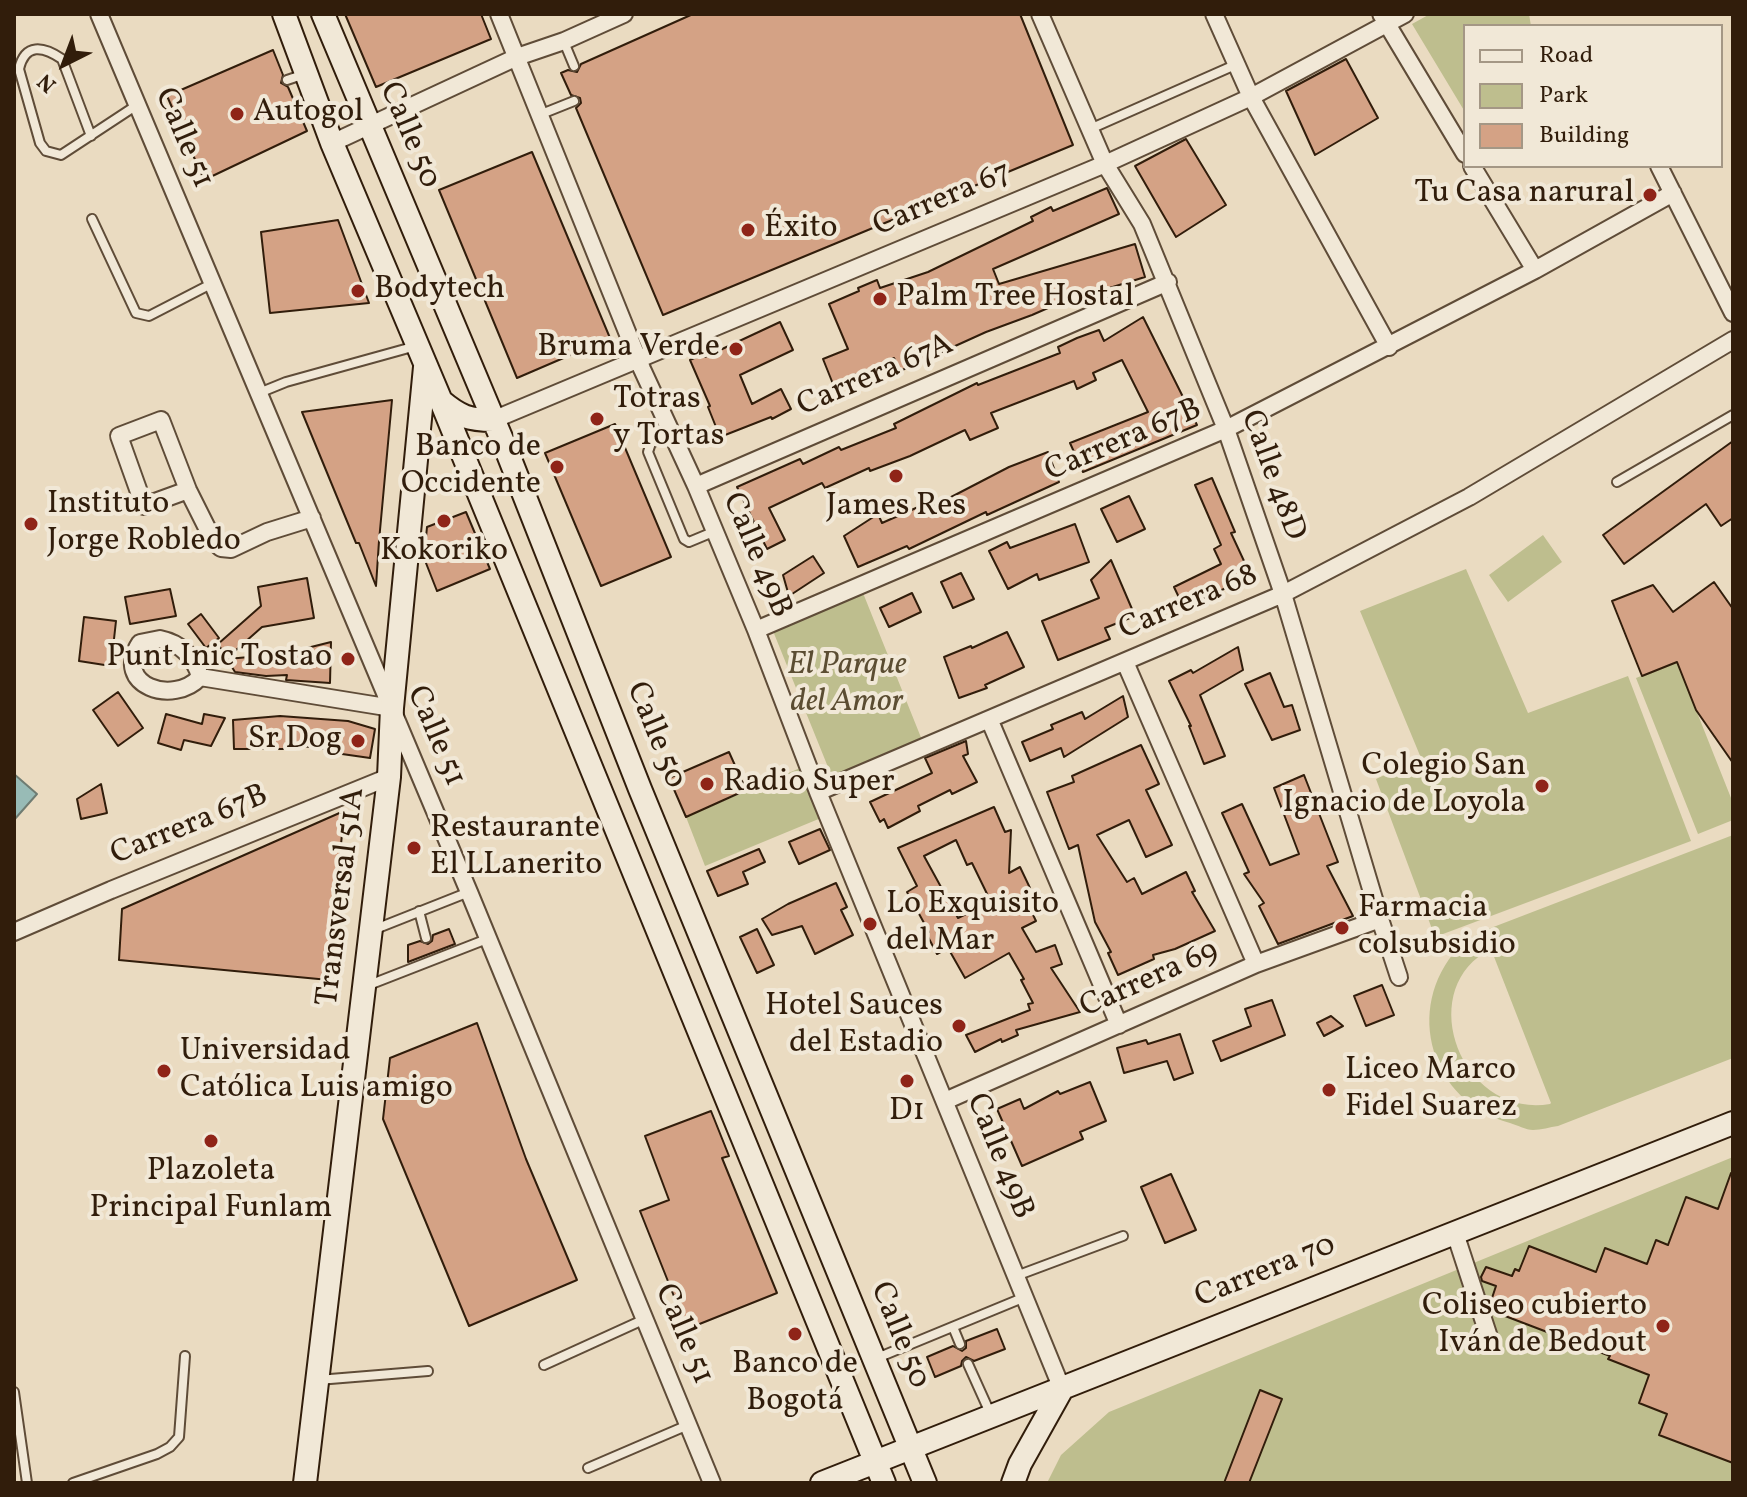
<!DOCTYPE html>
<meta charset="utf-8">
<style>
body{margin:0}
#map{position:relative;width:1747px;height:1497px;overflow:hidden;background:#eadbc1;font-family:Vollkorn,serif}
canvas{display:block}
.frame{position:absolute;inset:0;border:16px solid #311d0b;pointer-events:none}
.legend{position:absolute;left:1463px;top:24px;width:260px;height:144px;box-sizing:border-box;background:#f1e8d7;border:2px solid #a49785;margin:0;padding:10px 14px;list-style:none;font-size:24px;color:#311d0b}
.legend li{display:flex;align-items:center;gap:16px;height:40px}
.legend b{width:40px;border:2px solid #a49785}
.north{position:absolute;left:24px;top:24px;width:80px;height:80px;-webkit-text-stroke:6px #f1e8d7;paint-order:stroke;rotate:222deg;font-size:22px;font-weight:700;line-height:32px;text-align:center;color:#311d0b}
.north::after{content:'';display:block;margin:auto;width:28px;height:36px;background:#311d0b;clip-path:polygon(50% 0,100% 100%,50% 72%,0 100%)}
</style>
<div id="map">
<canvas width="1747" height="1497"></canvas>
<div class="frame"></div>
<ul class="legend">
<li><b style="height:10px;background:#f1e8d7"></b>Road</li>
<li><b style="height:22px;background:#bebe8e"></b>Park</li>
<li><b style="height:22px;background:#d4a285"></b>Building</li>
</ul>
<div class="north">N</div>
</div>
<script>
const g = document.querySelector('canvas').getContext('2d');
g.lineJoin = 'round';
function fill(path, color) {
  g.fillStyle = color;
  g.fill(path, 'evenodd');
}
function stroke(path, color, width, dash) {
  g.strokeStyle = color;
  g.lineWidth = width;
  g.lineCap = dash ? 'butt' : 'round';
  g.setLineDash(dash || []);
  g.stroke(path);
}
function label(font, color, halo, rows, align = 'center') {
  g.font = font + ' Vollkorn,serif';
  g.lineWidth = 8;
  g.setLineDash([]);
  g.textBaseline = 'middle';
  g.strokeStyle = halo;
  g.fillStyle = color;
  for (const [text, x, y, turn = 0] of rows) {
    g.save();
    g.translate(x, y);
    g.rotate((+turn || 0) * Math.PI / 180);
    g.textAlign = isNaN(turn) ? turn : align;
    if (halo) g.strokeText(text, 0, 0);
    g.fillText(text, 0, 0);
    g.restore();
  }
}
const green = new Path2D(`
 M1430,14h99l2,12h-66v86l-53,-88z
 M1543,535l19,27 -54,40 -19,-27z
 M1466,569l62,144 100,-37 63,165 -256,96 -59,-158 45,-21 -61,-147z
 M863,593l59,147 -90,37 -59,-146z
 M1677,662l56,141v17l-35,14 -62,-156z
 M800,768l21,50 -116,48 -19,-49z
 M1733,835v223l-175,68c-8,1 -17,4 -25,4 -7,0 -16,-5 -23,-7 -79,-21 -107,-114 -52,-175 6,-7 17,-12 25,-17zM1491,949l60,154 -1,1c-89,15 -138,-115 -59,-155z
 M1733,1157v326h-686l14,-28 48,-43z`);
const water = new Path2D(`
 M14,774l23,20 -23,26z`);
const building = new Path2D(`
 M345,14h136l10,25 -115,48z
 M693,14h327l53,131 -410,170 -87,-207 5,-5 -1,-5 -9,-3 -10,-22 7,-3 9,2 4,-8z
 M273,50l10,25 -2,8 7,4 19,44 -103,49 -37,-84z
 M1346,59l32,59 -63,37 -29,-64z
 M1186,139l40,66 -50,32 -41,-71z
 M532,152l78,186 -93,40 -78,-188z
 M1107,188l12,26 -126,55 6,15 136,-40 10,33 -55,17 -1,-4 -57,25 -46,17 -86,39 -6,-13 -36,19 -1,-3 -24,10 -10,-25 25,-10 -19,-45 30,-13 -1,-3 19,-8 3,8 48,-16 105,-51 -2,-4 20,-10 2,4z
 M338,220l31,83 -99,10 -9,-81z
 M1143,317l54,108 -114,47 -13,-29 78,-31 -26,-52 -29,13 3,7 -19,9 -3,-8 -83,32 7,15 -28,12 -5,-10 -55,26 -40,15 -1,-3 -44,20 -3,-5 -53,25 16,32 -18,9 -30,-62 63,-28 3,5 36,-17 2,3 55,-22 -2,-4 83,-41 1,2 82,-32 -2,-6 19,-9 22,-8 5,11z
 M780,322l13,28 -53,25 12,29 29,-15 10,20 -19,10 -1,-2 -51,20 -12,-30 2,-1 -20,-46 13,-6 2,3z
 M392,400l-13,141 -3,45 -17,-43h-3l-54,-131z
 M615,424l56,133 -70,29 -56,-133z
 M1733,441v77l-12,8 -15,-22 -82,60 -21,-29z
 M1048,452l11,30 -72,33 -1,-3 -77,37 -2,-3 -49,21 -14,-31 34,-22 4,9 43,-19 3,5 81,-42z
 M1212,478l23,54 -4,1 20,43 -67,32 -10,-21 47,-23 -7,-15 7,-4 -26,-60z
 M1129,496l16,33 -28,13 -16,-33z
 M466,512l24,57 -53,22 -13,-33 3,-31z
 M1075,524l14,38 -50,18 -2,-6 -29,15 -19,-38 18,-9 3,6z
 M813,556l11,17 -35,23 -6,-21z
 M1111,560l24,56 -30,12 5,11 -52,21 -16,-39 57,-23 -8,-18z
 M961,573l13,26 -21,9 -12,-26z
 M307,578l7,40 -52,9 -35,31 -9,-14 43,-38 -3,-19z
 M1714,582l19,27v154l-37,-53 -19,-48 -35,14 -30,-75 41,-16 20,27z
 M170,589l6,27 -46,8 -5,-27z
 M912,593l9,19 -32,15 -9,-19z
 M201,614l18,24 -13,10 -18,-24z
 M84,617l32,4 -5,45 -32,-5z
 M1007,632l17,35 -39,18 2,3 -28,10 -15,-41 27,-11 1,2z
 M331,642l-1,41 -44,-3 1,-5 -21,1 -31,-4 -8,-13 56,-5z
 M1238,647l5,23 -43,25 25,61 -21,8 -15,-38h2l-22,-45 22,-11 2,3z
 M1270,673l14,34 8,-2 8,25 -28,10 -27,-56z
 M118,692l25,36 -25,18 -25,-36z
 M1123,696l5,21 -64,40 -3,-9 -31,13 -8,-19 31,-13 -2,-4 31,-13 3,7z
 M166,714l36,10 2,-10 21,4 -14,28 -27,-6 -3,10 -23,-7z
 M280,716l68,5 27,8 -5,29 -28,-4v-3l-48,-6 -2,4h-58l-1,-29z
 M966,741l2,13 -5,2 14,26 -25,12 -2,-4 -32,16 2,5 -32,17 -4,-9 -4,3 -10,-20 62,-29 -7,-15z
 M1141,745l18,39 -13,6 26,55 -26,12 -17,-37 -32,15 30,47 7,-4 8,16 44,-22 9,19 -3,1 23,39 -40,18 -22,6 1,4 -36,16 -10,-22 3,-1 -16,-30 -17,-77 -9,4 -22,-57 27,-10 -2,-6z
 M729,752l17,38 -60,27 -17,-39z
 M1304,775l34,87 -11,4 26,50 -75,28 -19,-38 5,-3 -20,-29 5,-2 -27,-59 20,-9 28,61 29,-11 -25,-66z
 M101,784l6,29 -26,6 -4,-20z
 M994,807l11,25 6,-2 -2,43 11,-6 10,21 -8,4 14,29 -14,7 14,24 19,-7 7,19 -11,4 29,44 -64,18 2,5 -16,7 -1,-3 -26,13 -9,-17 64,-25 -2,-6 5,-1 -12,-23 3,-1 -15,-26 -44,25 -17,-30 -11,6 -11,-21 3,-1 -22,-40 10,-6 -19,-38zM956,840l11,25 5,-2 19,39 -33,16 -34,-62z
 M344,811l-15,169 -210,-20 3,-51z
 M820,829l10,21 -31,14 -10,-22z
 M759,849l6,13 -22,10 5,12 -30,12 -11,-25z
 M836,883l11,24 -6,3 12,25 -38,19 -13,-28 -30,9 -10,-16 26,-15z
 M449,929l6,15 -47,18v-17l12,-4 8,3 4,-3 1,-6z
 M757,929l17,36 -17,8 -17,-36z
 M1382,985l12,30 -28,11 -12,-30z
 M1272,1000l13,35 -64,26 -8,-20 38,-15 -6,-17z
 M1331,1016l12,10 -19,10 -7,-13z
 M477,1023l49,136 51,121 -108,46 -86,-207 7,-61z
 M1180,1034l13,39 -19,7 -7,-19 -43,12 -7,-25 29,-8 2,4z
 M1090,1082l16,39 -26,11 3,7 -61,27 -25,-57 23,-10 4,10 34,-18 2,3z
 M711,1111l18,45 -7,2 55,135 -90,36 -47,-118 29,-11 -24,-64z
 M1731,1173h2v290l-74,-28 8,-21 -28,-11 10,-28 -41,-16 2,-3 -118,-45 -2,-7 6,-18 -14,-5 -1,-4 5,-10 26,9 3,-7 4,2 10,-25 67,26 9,-24 42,16 9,-24 12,5 18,-48 32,12z
 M1171,1174l25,56 -31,13 -24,-56z
 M997,1329l8,20 -31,12 -8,-4 -4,4 -1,5 -26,11 -8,-20 26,-11 9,5 4,-3v-7z
 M1260,1390l22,9 -33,84h-25z`);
const lane = new Path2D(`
 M564,42l10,24
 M287,80l18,-6
 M539,115l35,-14
 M1090,129l145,-64
 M91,136l-29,-77c-19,-13 -37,-16 -43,10l21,74 6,8 15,4 76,-50
 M92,219l44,94 13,3 64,-33
 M259,393l27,-11 130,-36
 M671,435l-20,8 -3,9 36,87 5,3 24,-10
 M1617,482l116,-67
 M419,911l7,27
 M373,930l96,-38
 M369,985l118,-46
 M1016,1276l107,-40
 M953,1327l7,17
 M877,1358l148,-61
 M968,1364l23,51
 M544,1365l101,-46
 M318,1380l110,-9
 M14,1392l13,91
 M588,1468l100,-43
 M73,1483l84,-29 13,-7 9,-10 6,-81`);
const street = new Path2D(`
 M99,14l370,878 243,591
 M499,14l143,355 54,117 60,144 62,162 244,597
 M1040,14l65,150 37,60 84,205 57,165 97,325 19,58
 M1214,14l37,83 138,250
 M1381,14l84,140
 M332,143l185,-86 47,-16 60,-27
 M1472,166l63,104
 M1659,166l74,147
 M493,420l612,-256 146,-67 154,-83
 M696,486l472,-204
 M188,490l-44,16 -25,-70 42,-16 27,70 26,52 7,6 10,1 36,-17 45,-14
 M756,630l470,-201 309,-159 138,-77
 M160,639c20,4 35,18 40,38 -26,29 -88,9 -60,-34z
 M1125,662l131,302
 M200,677l192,31
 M990,721l129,304
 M818,792l465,-198 186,-97 264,-157
 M14,932l97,-42 278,-113
 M945,1101l311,-137 124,-45
 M1455,1233l34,104`);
const secondary = new Path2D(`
 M284,14l48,129 109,258 443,1082
 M323,14l185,440 132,335 285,694
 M441,401c19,16 28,19 52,19
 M305,1483l84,-706 3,-69 33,-341
 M822,1483l911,-360
 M1013,1483l7,-19 42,-75`);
const markers = [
 [237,114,8,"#8f2418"],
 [1650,195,8,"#8f2418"],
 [748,230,8,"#8f2418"],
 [358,291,8,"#8f2418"],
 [880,299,8,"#8f2418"],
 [736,349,8,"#8f2418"],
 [597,419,8,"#8f2418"],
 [557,467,8,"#8f2418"],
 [896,476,8,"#8f2418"],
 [444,521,8,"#8f2418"],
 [31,524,8,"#8f2418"],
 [348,659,8,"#8f2418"],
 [358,741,8,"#8f2418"],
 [707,784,8,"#8f2418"],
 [1542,786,8,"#8f2418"],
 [414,848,8,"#8f2418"],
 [870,924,8,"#8f2418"],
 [1342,928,8,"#8f2418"],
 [959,1026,8,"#8f2418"],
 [164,1071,8,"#8f2418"],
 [907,1081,8,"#8f2418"],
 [1329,1090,8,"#8f2418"],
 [211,1141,8,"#8f2418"],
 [1663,1326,8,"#8f2418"],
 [795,1334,8,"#8f2418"]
];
const poiNames = [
 ["Autogol",253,114],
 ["Tu Casa narural",1634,195,"right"],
 ["Éxito",764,230],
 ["Bodytech",374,291],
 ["Palm Tree Hostal",896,299],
 ["Bruma Verde",720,349,"right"],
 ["Totras",613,401],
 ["y Tortas",613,438],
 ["Banco de",541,449,"right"],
 ["Occidente",541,486,"right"],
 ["Instituto",47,506],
 ["Jorge Robledo",47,543],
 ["James Res",896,508,"center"],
 ["Kokoriko",444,553,"center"],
 ["Punt Inic Tostao",332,659,"right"],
 ["Sr Dog",342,741,"right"],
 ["Colegio San",1526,768,"right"],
 ["Ignacio de Loyola",1526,805,"right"],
 ["Radio Super",723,784],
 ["Restaurante",430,830],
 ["El LLanerito",430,867],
 ["Lo Exquisito",886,906],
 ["del Mar",886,943],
 ["Farmacia",1358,910],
 ["colsubsidio",1358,947],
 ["Hotel Sauces",943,1008,"right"],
 ["del Estadio",943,1045,"right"],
 ["Universidad",180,1053],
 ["Católica Luis amigo",180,1090],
 ["Liceo Marco",1345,1072],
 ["Fidel Suarez",1345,1109],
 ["D1",907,1113,"center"],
 ["Plazoleta",211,1173,"center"],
 ["Principal Funlam",211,1210,"center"],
 ["Coliseo cubierto",1647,1308,"right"],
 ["Iván de Bedout",1647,1345,"right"],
 ["Banco de",795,1366,"center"],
 ["Bogotá",795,1403,"center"]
];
const streetNames = [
 ["Calle 50",408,136,67],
 ["Calle 51",182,139,67],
 ["Carrera 67",943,201,-23],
 ["Carrera 67A",876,377,-23],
 ["Carrera 67B",1124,442,-23],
 ["Calle 48D",1271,476,70],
 ["Calle 49B",755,556,67],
 ["Carrera 68",1189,604,-23],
 ["Calle 50",654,736,68],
 ["Calle 51",434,737,67],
 ["Carrera 67B",190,827,-22],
 ["Transversal 51A",343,897,-83],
 ["Carrera 69",1150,981,-24],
 ["Calle 49B",998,1157,68],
 ["Carrera 70",1266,1273,-22],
 ["Calle 51",682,1335,67],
 ["Calle 50",898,1336,68]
];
const parkNames = [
 ["El Parque",847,667],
 ["del Amor",847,704]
];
fill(green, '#bebe8e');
fill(water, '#98bbb6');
stroke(water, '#6f7c72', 2);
fill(building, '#d4a285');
stroke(building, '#311d0b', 2);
stroke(lane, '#5f4c38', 12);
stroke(street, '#5f4c38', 20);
stroke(secondary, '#311d0b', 26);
stroke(lane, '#f1e8d7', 8);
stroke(street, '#f1e8d7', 16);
stroke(secondary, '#f1e8d7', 22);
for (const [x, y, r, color] of markers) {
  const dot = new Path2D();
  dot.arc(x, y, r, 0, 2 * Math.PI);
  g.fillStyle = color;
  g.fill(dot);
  stroke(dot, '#f1e8d7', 3);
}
label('32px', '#311d0b', '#f1e8d7', poiNames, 'left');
label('32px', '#311d0b', '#f1e8d7', streetNames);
label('italic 32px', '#5b4d32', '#f1e8d7', parkNames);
</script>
